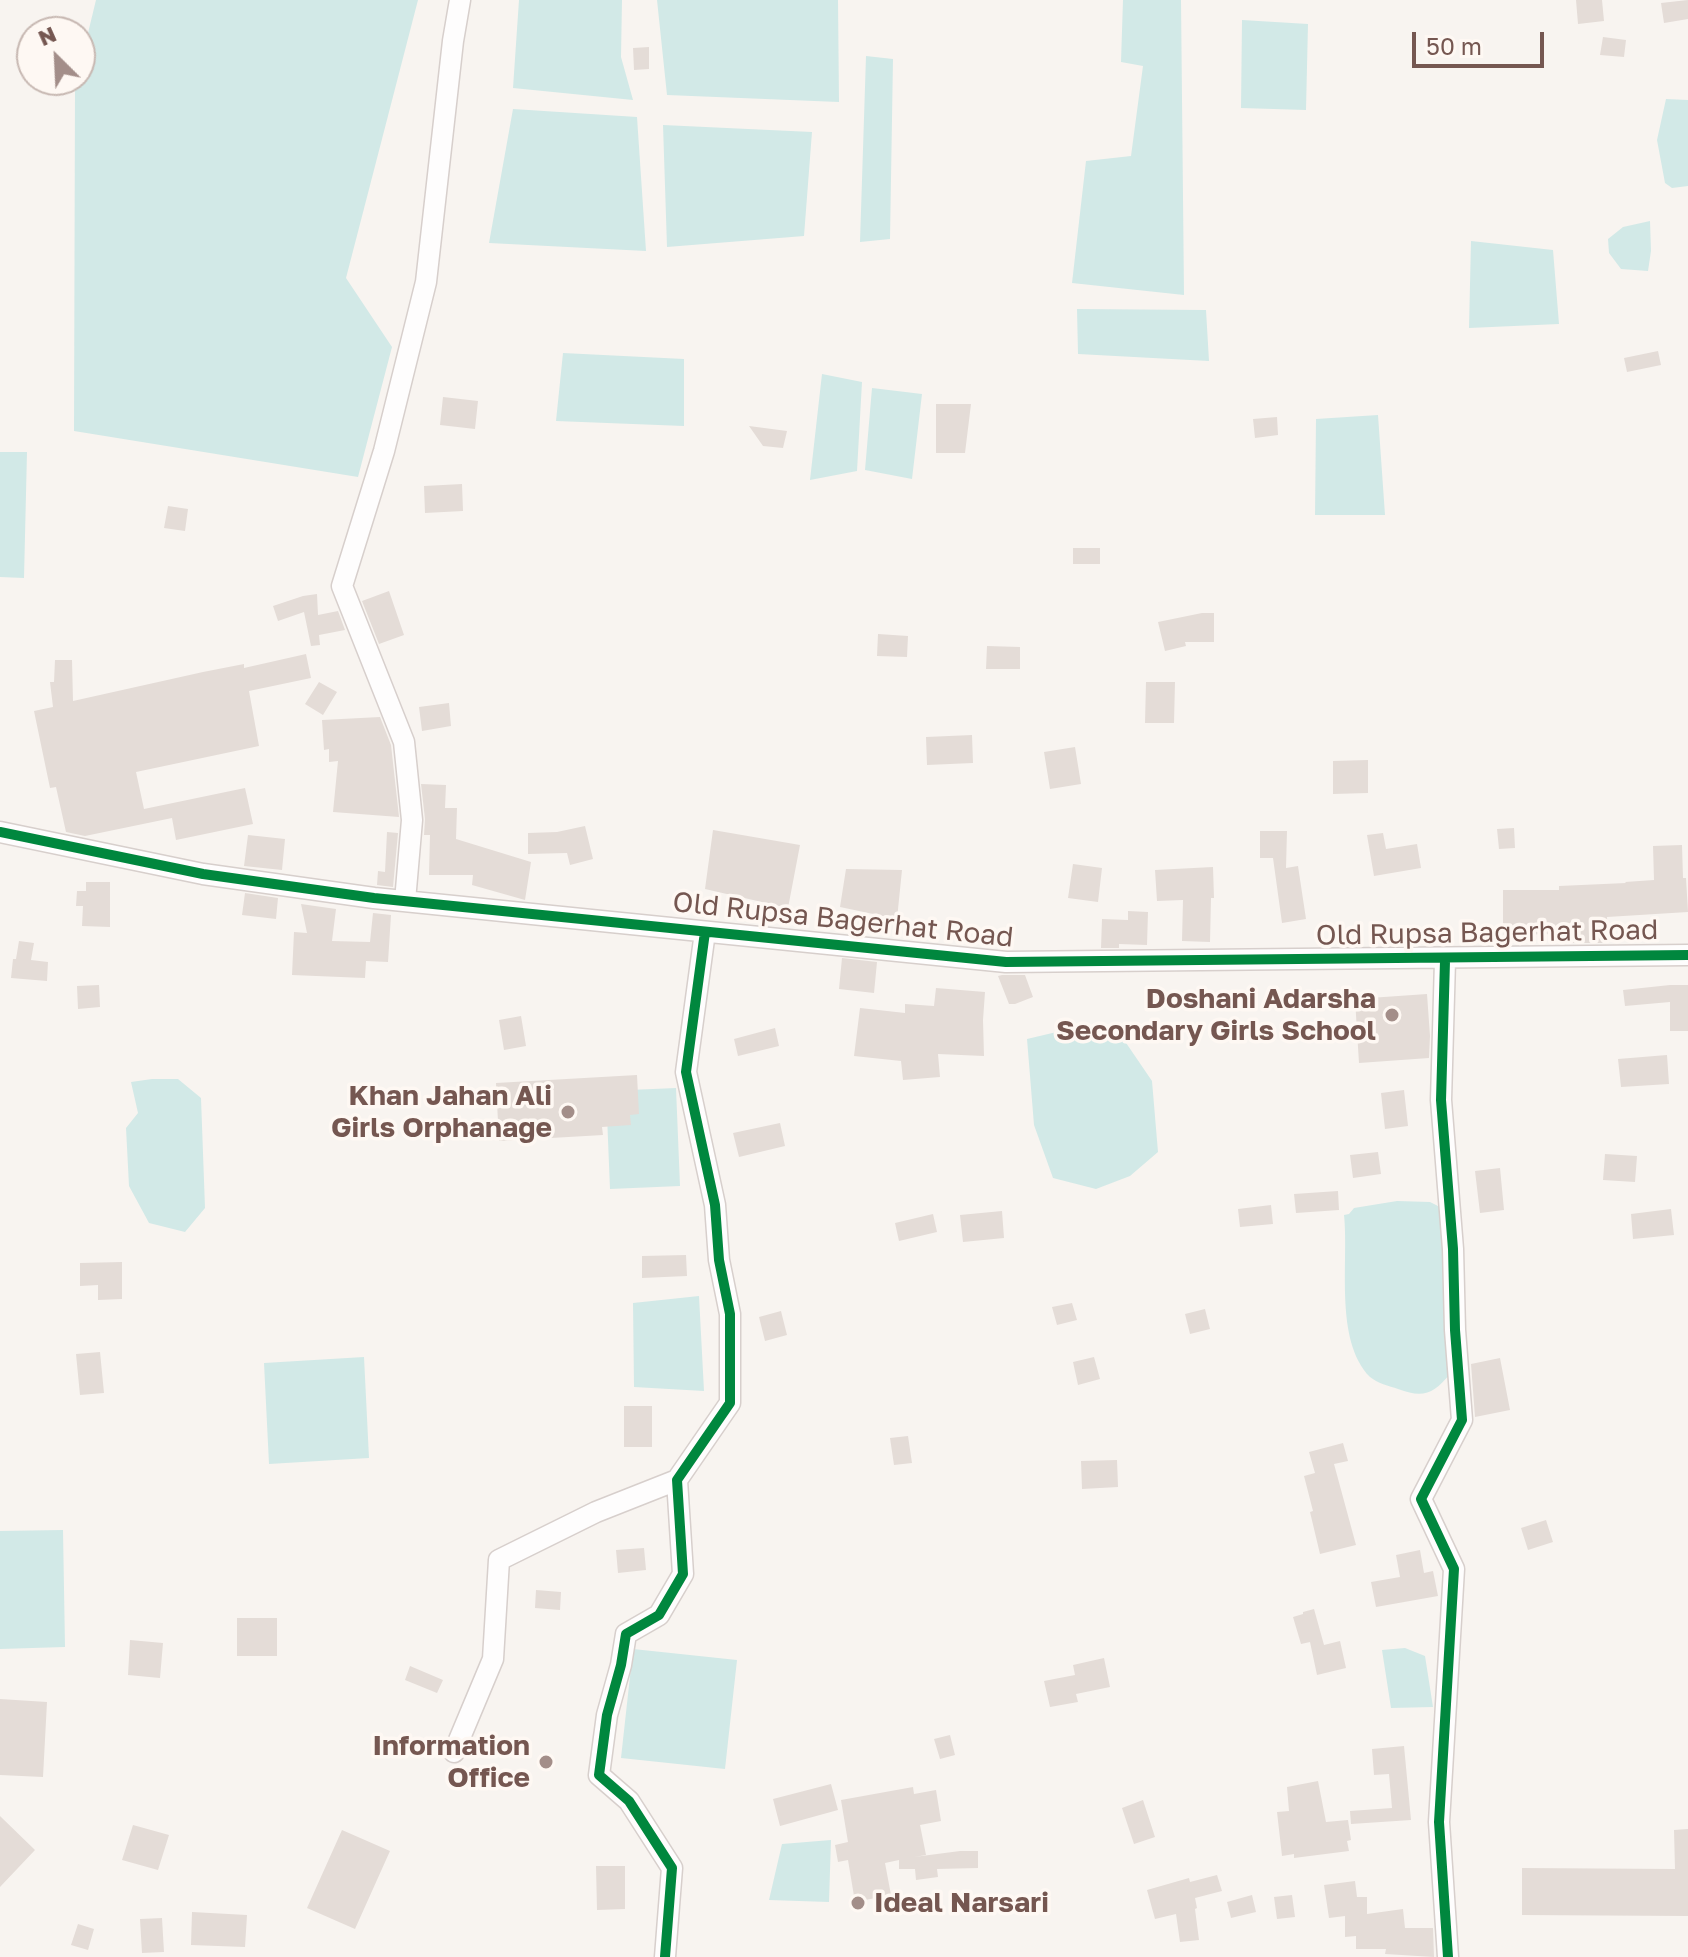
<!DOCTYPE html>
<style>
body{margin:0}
#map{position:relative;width:1688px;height:1957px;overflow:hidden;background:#f8f4f0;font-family:"Golos Text",sans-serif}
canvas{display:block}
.north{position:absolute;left:16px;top:16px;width:80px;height:80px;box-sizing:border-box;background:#fef8f3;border:2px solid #c7b8b2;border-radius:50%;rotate:336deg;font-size:22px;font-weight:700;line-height:32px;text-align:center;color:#755751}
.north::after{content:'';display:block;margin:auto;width:28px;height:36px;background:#a38e89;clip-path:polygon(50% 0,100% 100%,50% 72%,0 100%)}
.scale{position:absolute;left:1412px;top:32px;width:132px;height:36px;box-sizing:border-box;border:4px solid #755751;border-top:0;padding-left:10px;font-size:24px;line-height:28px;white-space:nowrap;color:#755751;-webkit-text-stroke:6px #fef8f3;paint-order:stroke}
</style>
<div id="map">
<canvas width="1688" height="1957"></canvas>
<div class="north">N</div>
<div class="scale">50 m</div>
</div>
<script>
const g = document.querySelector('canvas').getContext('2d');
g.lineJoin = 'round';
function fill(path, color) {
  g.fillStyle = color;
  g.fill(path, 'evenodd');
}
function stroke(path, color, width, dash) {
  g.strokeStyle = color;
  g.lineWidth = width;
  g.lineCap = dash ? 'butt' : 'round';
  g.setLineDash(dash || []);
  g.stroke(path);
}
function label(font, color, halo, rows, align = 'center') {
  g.font = font + ' "Golos Text",sans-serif';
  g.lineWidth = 7;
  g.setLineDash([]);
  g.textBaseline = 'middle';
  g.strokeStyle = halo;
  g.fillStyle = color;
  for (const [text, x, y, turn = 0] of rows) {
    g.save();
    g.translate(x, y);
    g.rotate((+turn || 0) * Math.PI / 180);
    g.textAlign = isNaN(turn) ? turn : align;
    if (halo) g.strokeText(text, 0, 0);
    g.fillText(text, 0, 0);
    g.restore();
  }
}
const water = new Path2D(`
 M96,0h322l-72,278 46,69 -34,130 -284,-46 1,-344 2,-7h3v-14z
 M519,0h103l-1,57 12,43 -120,-12z
 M657,0h181l1,102 -172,-7z
 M1123,0h58l3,295 -112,-12 14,-122 45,-5 12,-90 -22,-4z
 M1242,20l66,4 -2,86 -65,-2z
 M866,56l27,3 -3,180 -30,3z
 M1666,99l22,1v86l-16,2 -7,-5 -8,-43z
 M513,109l124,8 9,134 -157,-8z
 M663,125l149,7 -8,104 -137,11z
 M1650,221l1,30 -3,20 -27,-2 -12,-16 -1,-14 15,-12z
 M1471,241l82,9 6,74 -90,4z
 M1077,309l129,1 3,51 -131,-7z
 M563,353l121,6v67l-128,-5z
 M822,374l40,8 -5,89 -47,9z
 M872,388l50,6 -10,85 -47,-9z
 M1378,415l7,100h-70l1,-96z
 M0,452h27l-3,126 -24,-1z
 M1082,1026l38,8 32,47 6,71 -28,24 -34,13 -43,-11 -19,-53 -7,-86z
 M152,1079h26l23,19 4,110 -20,24 -36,-9 -20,-37 -3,-58 12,-15 -7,-31z
 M676,1088l4,98 -70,3 -4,-98z
 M1397,1201l33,1 12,6 8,166c-16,19 -26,25 -52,15 -9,-3 -21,-6 -28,-12 -36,-37 -21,-115 -26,-162l5,-1 5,-6z
 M699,1296l5,95 -70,-4 -1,-84z
 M364,1357l5,101 -100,6 -5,-101z
 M63,1530l2,117 -65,2v-118z
 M1405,1648l20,8 8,51 -42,1 -9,-58z
 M633,1649l104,11 -12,109 -104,-11z
 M831,1840l-2,62 -60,-2 13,-56z`);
const building = new Path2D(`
 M1576,0h26l2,21 -26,3z
 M1688,0v19l-24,4 -3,-20z
 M1603,37l23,3 -2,17 -24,-2z
 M649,47v22l-15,1 -1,-22z
 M1658,351l3,14 -34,7 -3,-14z
 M443,397l35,4 -3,28 -35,-4z
 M936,404h35l-6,49h-29z
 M1277,417l1,18 -23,3 -2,-19z
 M749,426l38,5 -4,17 -20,-2z
 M462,484l1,27 -38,2 -1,-27z
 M168,506l20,3 -3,22 -21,-3z
 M1073,548h27v16h-27z
 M389,591l15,44 -25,9 -17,-43z
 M317,594l1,21 20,-4 7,19 -26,5 1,10 -9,1 -7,-34 -26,9 -5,-15 30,-10z
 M1202,613h12v29h-29l1,4 -21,5 -7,-29z
 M878,634l30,2 -1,21 -30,-1z
 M987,646l33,1v22h-34z
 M306,654l5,24 -62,13 10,55 -123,26 8,37 101,-21 8,36 -77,16 -4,-22 -87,18 -19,-4 -10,-45 -6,1 -16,-77 19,-4 -3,-25h4l1,-22h17l1,41 130,-29 41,-8v4z
 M319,682l18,10 -14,23 -18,-11z
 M1146,682h29l-1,41h-29z
 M449,703l2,23 -29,5 -3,-24z
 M380,717l11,28 8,72 -66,-5 5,-51 -9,1v-13l-5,1 -2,-30z
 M972,735l1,28 -46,2 -1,-28z
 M1075,747l6,37 -31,5 -6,-37z
 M1368,760v33l-35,1v-33z
 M421,784l25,1 -1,23h12l-1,31 75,23 -6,38 -53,-15 1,-10h-44l1,-40h-6l1,-16z
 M585,826l8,33 -23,6 -3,-12 -39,1v-21l29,-1z
 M1514,828l1,20 -16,1 -2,-20z
 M713,830l87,15 -12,63 -83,-19z
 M1260,831h27l-1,37 12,-2 8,53 -24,4 -9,-65h-13z
 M387,832l11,1 -5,54 -16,-2 1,-14 7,1z
 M1383,833l3,16 31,-5 4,24 -47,8 -7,-41z
 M248,835l37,4 -3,31 -38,-4z
 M1682,845l1,33h3l2,34 -81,5 1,26h-47l-1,-9 -57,1v-45h56v-4l67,-3 -1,-1 29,-2 -1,-34z
 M1073,864l29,4 -4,34 -30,-4z
 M1213,867l1,31h-3l-1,44 -28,-1 1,-41 -26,1 -2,-31z
 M846,869l56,1 -5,49 -57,-12z
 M86,882h24v45l-28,-1 1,-20h-7l1,-15h9z
 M245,893l33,5 -2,21 -34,-4z
 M301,904l35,5 -4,32 38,1 3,-29 18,2 -3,47 -22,-1 -1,17 -73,-3 2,-43 13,1z
 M1128,911l20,1 -1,33 -28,-1v4h-18l1,-29 26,1z
 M19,941l15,2 -3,17 17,2 -1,19 -36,-3 2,-19h3z
 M842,958l35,4 -3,31 -35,-4z
 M1002,975h23l8,22 -18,7h-6l-11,-28z
 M99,985l1,22 -22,2 -1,-23z
 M1670,985h18v46h-18v-29l-45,4 -2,-16z
 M936,988l49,4 -2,28 1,36 -46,-2 2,23 -37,3 -2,-19 -47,-5 6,-48 45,5v-9l29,2z
 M1427,994l3,42 -1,22 -70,5 -4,-64z
 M521,1016l5,30 -22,4 -5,-30z
 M775,1028l4,18 -41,10 -4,-17z
 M1667,1055l2,29 -48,3 -3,-28z
 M637,1075l2,39 -9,1 1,10 -29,2 1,8 -104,6 -3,-58z
 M1404,1090l4,36 -23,3 -4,-36z
 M780,1123l5,23 -46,11 -6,-24z
 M1378,1152l3,22 -28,4 -3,-23z
 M1605,1154l32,2 -2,26 -32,-2z
 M1500,1168l4,42 -24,3 -5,-42z
 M1338,1191l1,19 -43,3 -2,-19z
 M1271,1205l2,19 -33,3 -2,-18z
 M1671,1209l3,26 -41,4 -2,-25z
 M1002,1211l2,27 -41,4 -3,-27z
 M933,1214l4,18 -38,9 -4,-18z
 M686,1255l1,21 -45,2v-22z
 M122,1262v37l-24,1v-15l-18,1v-23z
 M1072,1303l5,17 -20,5 -5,-18z
 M1205,1309l5,20 -20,5 -5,-20z
 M781,1311l6,24 -22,6 -6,-24z
 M100,1352l4,41 -24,2 -4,-41z
 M1094,1357l6,22 -22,6 -5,-23z
 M1500,1358l10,52 -35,7 -4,-53z
 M624,1406h28v41h-28z
 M908,1436l4,27 -18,2 -4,-27z
 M1343,1443l5,18 -14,3 22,81 -36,9 -10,-42 3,-1 -9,-35 11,-3 -6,-21z
 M1117,1460l1,27 -36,2 -1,-28z
 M1546,1520l7,22 -25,8 -7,-22z
 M644,1548l2,22 -28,3 -2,-23z
 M1420,1550l4,23 9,-2 5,25 -62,11 -5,-25 29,-5 -4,-22z
 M536,1590l25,2 -1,18 -25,-2z
 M1314,1609l10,36 16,-4 6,27 -29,7 -7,-33 -9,2 -8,-27 10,-3v-2z
 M237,1618h40v38h-40z
 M130,1640l33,3 -3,35 -32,-3z
 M1104,1658l6,29 -34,7 2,8 -28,5 -6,-26 31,-6 -2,-10z
 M410,1666l33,14 -6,13 -32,-13z
 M0,1699l47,3 -4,75 -43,-2z
 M950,1735l5,20 -15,4 -6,-20z
 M1404,1746l7,74 -60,4 -1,-13 42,-3 -3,-34 -15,1 -2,-26z
 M1318,1781l8,41 22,-2 3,20 -4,1 2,10 -55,7v-4l-12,2 -5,-44 12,-1 -2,-24z
 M831,1784l7,26 -58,16 -7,-27z
 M913,1787l1,7 22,-4 5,31 -21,4 6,30 -12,2 46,-6h18v17l-41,1 1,8 -22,3 -1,-11h-16v-9l-14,3 6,32 -36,7 -7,-42 -10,2 -3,-17 13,-3 -7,-42z
 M1143,1800l12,37 -21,7 -12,-36z
 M0,1816l35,34 -35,37z
 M133,1825l36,10 -11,35 -36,-10z
 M1688,1829v87l-166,-1v-47l153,1 -1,-39z
 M342,1830l48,21 -35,78 -48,-21z
 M596,1866h29v43l-28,1z
 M1217,1875l5,16 -27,7 2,10 -2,1 4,31 -19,2 -4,-28 -21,5 -8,-29 42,-12 1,4z
 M1355,1881l2,16h10v17l36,-5 2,19h28l1,29 -49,-3 1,-5h-30v-13l-11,1v-21l-16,2 -5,-33z
 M1252,1895l4,17 -25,6 -4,-16z
 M1292,1895l3,22 -18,2 -3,-22z
 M192,1912l55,3 -2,32 -54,-2z
 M162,1918l2,34 -22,1 -2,-34z
 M78,1924l16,5 -6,21 -17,-5z`);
const minor = new Path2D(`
 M0,832l203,42 171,24 632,64 682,-7
 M405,901l7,-81 -8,-78 -62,-156 42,-135 42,-169 27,-241 7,-41
 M1445,961l-4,139 12,149 2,81 7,90 -41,79 33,70 -15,253 9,135
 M454,1752l39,-93 6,-99 97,-48 81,-32
 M665,1957l7,-89 -43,-67 -30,-26 8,-60 14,-50 5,-31 33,-19 24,-41 -6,-94 53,-77v-89l-11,-54 -4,-55 -29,-133 19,-140`);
const cycleway = new Path2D(`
 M0,832l203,42 171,24 632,64 682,-7
 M1445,961l-4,139 12,149 2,81 7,90 -41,79 33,70 -15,253 9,135
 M665,1957l7,-89 -43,-67 -30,-26 8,-60 14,-50 5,-31 33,-19 24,-41 -6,-94 53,-77v-89l-11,-54 -4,-55 -29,-133 19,-140`);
const markers = [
 [1392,1015,8,"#a38e89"],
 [568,1112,8,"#a38e89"],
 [546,1762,8,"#a38e89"],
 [858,1903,8,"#a38e89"]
];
const streetNames = [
 ["Old Rupsa Bagerhat Road",843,920,6],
 ["Old Rupsa Bagerhat Road",1487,933,-1]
];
const poiNames = [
 ["Doshani Adarsha",1376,999],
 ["Secondary Girls School",1376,1031],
 ["Khan Jahan Ali",552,1096],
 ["Girls Orphanage",552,1128],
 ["Information",530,1746],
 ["Office",530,1778],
 ["Ideal Narsari",874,1903,"left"]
];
fill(water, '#d2e9e7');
fill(building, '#e4dcd7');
stroke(minor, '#d7cfcc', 23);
stroke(minor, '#fefdfd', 20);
stroke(cycleway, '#00873e', 10);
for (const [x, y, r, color] of markers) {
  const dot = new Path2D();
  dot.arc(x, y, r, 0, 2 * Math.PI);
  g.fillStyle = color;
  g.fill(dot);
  stroke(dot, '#fef8f3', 3);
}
label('28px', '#755751', '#fef8f3', streetNames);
label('bold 28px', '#755751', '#fef8f3', poiNames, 'right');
</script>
